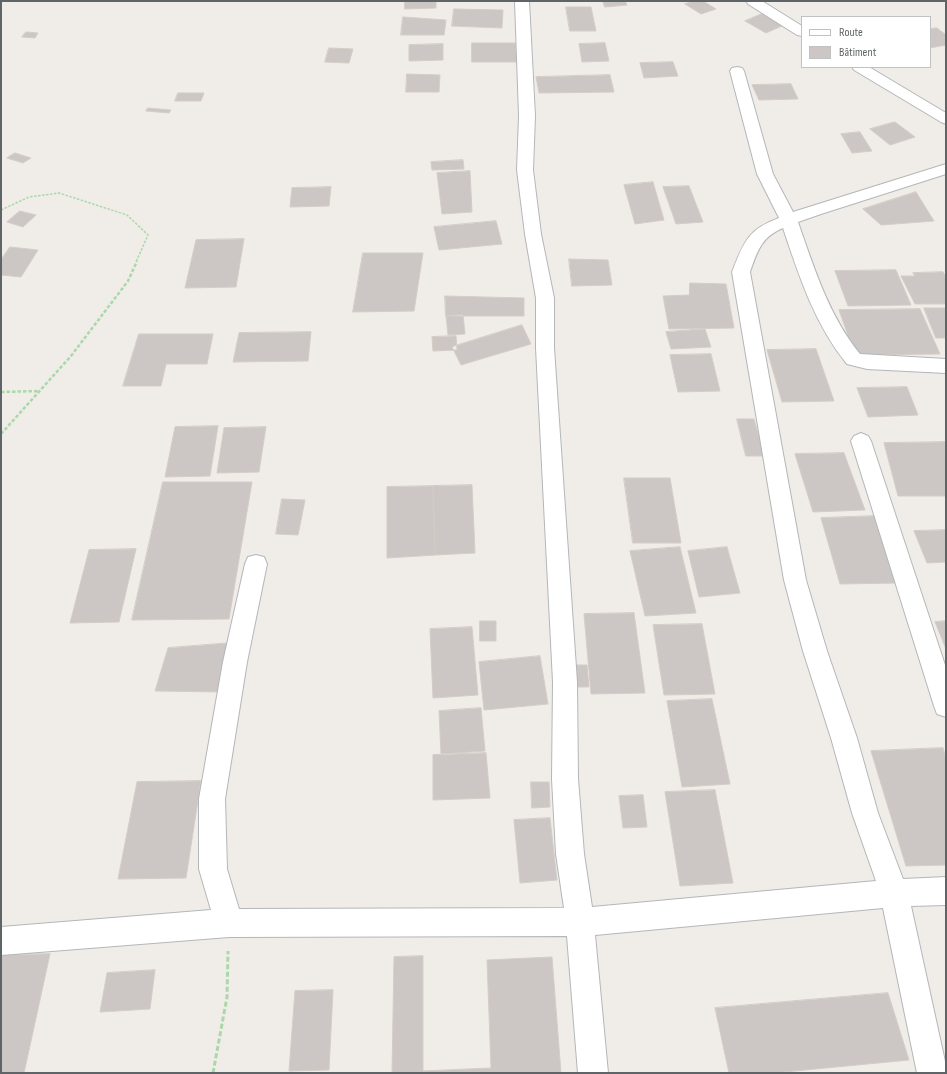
<!DOCTYPE html>
<meta charset="utf-8">
<style>
body{margin:0}
#map{position:relative;width:947px;height:1074px;overflow:hidden;background:#f0ece8;font-family:"Sofia Sans Condensed",sans-serif}
canvas{display:block}
.frame{position:absolute;inset:0;border:2px solid #5f6567;pointer-events:none}
.legend{position:absolute;left:801px;top:16px;width:130px;height:52px;box-sizing:border-box;background:#fff;border:1px solid #bfc1c2;margin:0;padding:5px 7px;list-style:none;font-size:12px;color:#5f6567}
.legend li{display:flex;align-items:center;gap:8px;height:20px}
.legend b{width:20px;border:1px solid #bfc1c2}
</style>
<div id="map">
<canvas width="947" height="1074"></canvas>
<div class="frame"></div>
<ul class="legend">
<li><b style="height:5px;background:#fff"></b>Route</li>
<li><b style="height:11px;background:#ccc7c4"></b>Bâtiment</li>
</ul>
</div>
<script>
const g = document.querySelector('canvas').getContext('2d');
g.lineJoin = 'round';
function fill(path, color) {
  g.fillStyle = color;
  g.fill(path, 'evenodd');
}
function stroke(path, color, width, dash) {
  g.strokeStyle = color;
  g.lineWidth = width;
  g.lineCap = dash ? 'butt' : 'round';
  g.setLineDash(dash || []);
  g.stroke(path);
}
const building = new Path2D(`
 M405,1h31v7l-31,1z
 M603,1h22l2,4 -22,2z
 M694,1h9l13,8 -15,5 -16,-10z
 M566,7h25l5,24h-26z
 M454,9l49,1 -1,18 -50,-2z
 M764,13l20,12 -18,8 -21,-12z
 M403,17l43,3 -2,15h-43z
 M937,28l9,7v10l-16,3v-19z
 M26,32l12,1 -3,5 -13,-1z
 M472,43h43l2,19h-45z
 M605,43l4,18 -27,1 -3,-18z
 M443,44v16l-34,1v-16z
 M329,48l24,1 -4,14 -24,-1z
 M673,62l5,14 -34,2 -4,-15z
 M407,74l33,1 -1,17h-33z
 M610,75l4,17 -75,1 -3,-16z
 M791,84l7,15 -39,1 -7,-15z
 M178,93h26l-3,8h-26z
 M148,108l23,2 -2,3 -23,-2z
 M895,122l20,15 -25,8 -20,-16z
 M860,132l12,19 -20,2 -11,-19z
 M15,153l16,5 -8,5 -16,-5z
 M463,160l1,9 -32,1 -1,-8z
 M470,171l2,41 -30,2 -5,-41z
 M653,182l11,38 -29,4 -11,-39z
 M689,186l14,36 -27,2 -13,-37z
 M331,187l-2,19 -39,1 2,-19z
 M916,192l18,29 -53,4 -18,-16z
 M20,211l16,4 -13,12 -16,-5z
 M496,221l6,23 -63,6 -5,-23z
 M244,239l-8,48 -51,1 11,-48z
 M10,247l28,3 -17,27 -20,-2v-15z
 M363,253h60l-9,58 -61,1z
 M569,259l39,1 4,25 -40,1z
 M896,270l15,35 -63,1 -13,-35z
 M943,272l3,5v27h-31l-14,-28h14l-2,-3z
 M690,283l36,1 8,44 -65,1 -6,-33 26,-1z
 M445,296l79,2v18h-78z
 M924,308h22v30h-10z
 M920,309l20,45 -85,1 -16,-45z
 M463,315l2,19 -17,1 -2,-19z
 M522,325l9,19 -70,21 -9,-18z
 M705,329l6,18 -40,2 -5,-17z
 M311,332l-3,29 -75,1 6,-29z
 M139,334h74l-6,30h-41l-5,22h-38z
 M456,336l1,14 -24,1 -1,-14z
 M816,349l18,52 -52,1 -15,-52z
 M711,354l9,37 -42,1 -8,-37z
 M907,387l11,28 -50,2 -11,-29z
 M737,419h17l10,37h-18z
 M218,426l-8,50 -45,1 10,-50z
 M266,427l-7,45 -42,1 7,-45z
 M945,442l1,54h-48l-14,-53z
 M844,453l21,57 -52,2 -18,-58z
 M624,478h46l11,65h-48z
 M163,482h89l-23,137 -97,1z
 M472,485l3,68 -40,2 -2,-69z
 M433,486l2,69 -48,3v-71z
 M282,499l23,1 -7,35 -22,-1z
 M875,516l23,67 -58,1 -19,-66z
 M946,530v32l-19,1 -13,-32z
 M680,547l16,66 -51,3 -15,-65z
 M727,547l13,46 -41,4 -11,-46z
 M136,549l-17,73 -49,1 19,-73z
 M634,613l11,80 -54,1 -7,-80z
 M480,621h16v20h-16z
 M946,621v28l-11,-27z
 M702,624l13,70 -51,1 -11,-70z
 M472,627l6,68 -45,3 -3,-69z
 M231,643l-7,49 -69,-1 13,-43z
 M540,656l8,48 -64,6 -5,-48z
 M570,665h17l2,22h-17z
 M712,699l18,85 -48,3 -15,-86z
 M481,708l4,43 -44,3 -2,-43z
 M943,748l3,10v107l-40,1 -35,-115z
 M486,753l4,45 -57,2v-45z
 M201,781l-15,97 -68,1 19,-97z
 M531,782h18l1,25 -18,1z
 M715,790l18,93 -53,3 -15,-94z
 M643,795l4,32 -24,1 -4,-32z
 M550,818l7,62 -37,3 -6,-63z
 M50,954l-26,119h-23v-118z
 M423,956v115l68,-3 -4,-108 65,-3 9,116h-169l2,-116z
 M155,970l-5,39 -50,3 7,-39z
 M333,990l-4,80 -40,1 6,-80z
 M888,993l21,67 -135,13h-45l-14,-65z`);
const pathFar2 = new Path2D(`
 M1,210l28,-13 30,-4 68,22 21,20 -12,27`);
const pathFar1 = new Path2D(`
 M1,392l39,-1
 M1,434l70,-78 57,-75 9,-20`);
const path = new Path2D(`
 M213,1073l14,-76 1,-46`);
const street = new Path2D(`
 M515,1h14l6,115 -2,54 8,64 13,64v50l23,334 1,97 6,75 8,53 284,-26 -24,-68 -21,-75 -28,-87 -19,-71 -52,-308c12,-30 15,-42 47,-54l-22,-44 -27,-103 2,-3 5,-1 5,1 2,3 29,103 20,38 153,-48v10l-125,40 -23,8c16,46 31,94 62,132l86,5v14l-79,-4 -20,-5c-32,-39 -48,-88 -64,-136 -22,9 -26,24 -33,44l56,308 21,71 30,87 21,75 25,66 43,-2v28l-35,1 35,160v7h-29l-34,-165 -288,27 13,138h-30l-11,-137 -338,1 -228,18v-28l210,-17 -12,-41v-70l24,-137 22,-98 3,-7 8,-2 8,2 3,7 -20,98 -22,137 2,70 12,40 325,-1 -8,-54 -4,-75 1,-97 -17,-334v-50l-11,-64 -8,-64 2,-54z
 M746,1h16l40,25v10l-5,-1 -49,-31z
 M852,67h17l77,46v11l-5,-2 -87,-52z
 M861,433l7,3 3,5 75,227v49l-9,-3 -3,-8 -83,-265 3,-5z`);
fill(building, '#ccc7c4');
stroke(building, '#d5ccc6', 1);
stroke(street, '#b3b7b9', 2);
stroke(pathFar2, '#abd8aa', 1.5, [2.5, 1.5]);
stroke(pathFar1, '#abd8aa', 2.5, [3.5, 2]);
stroke(path, '#abd8aa', 3, [5, 2.5]);
fill(street, '#fff');
</script>
